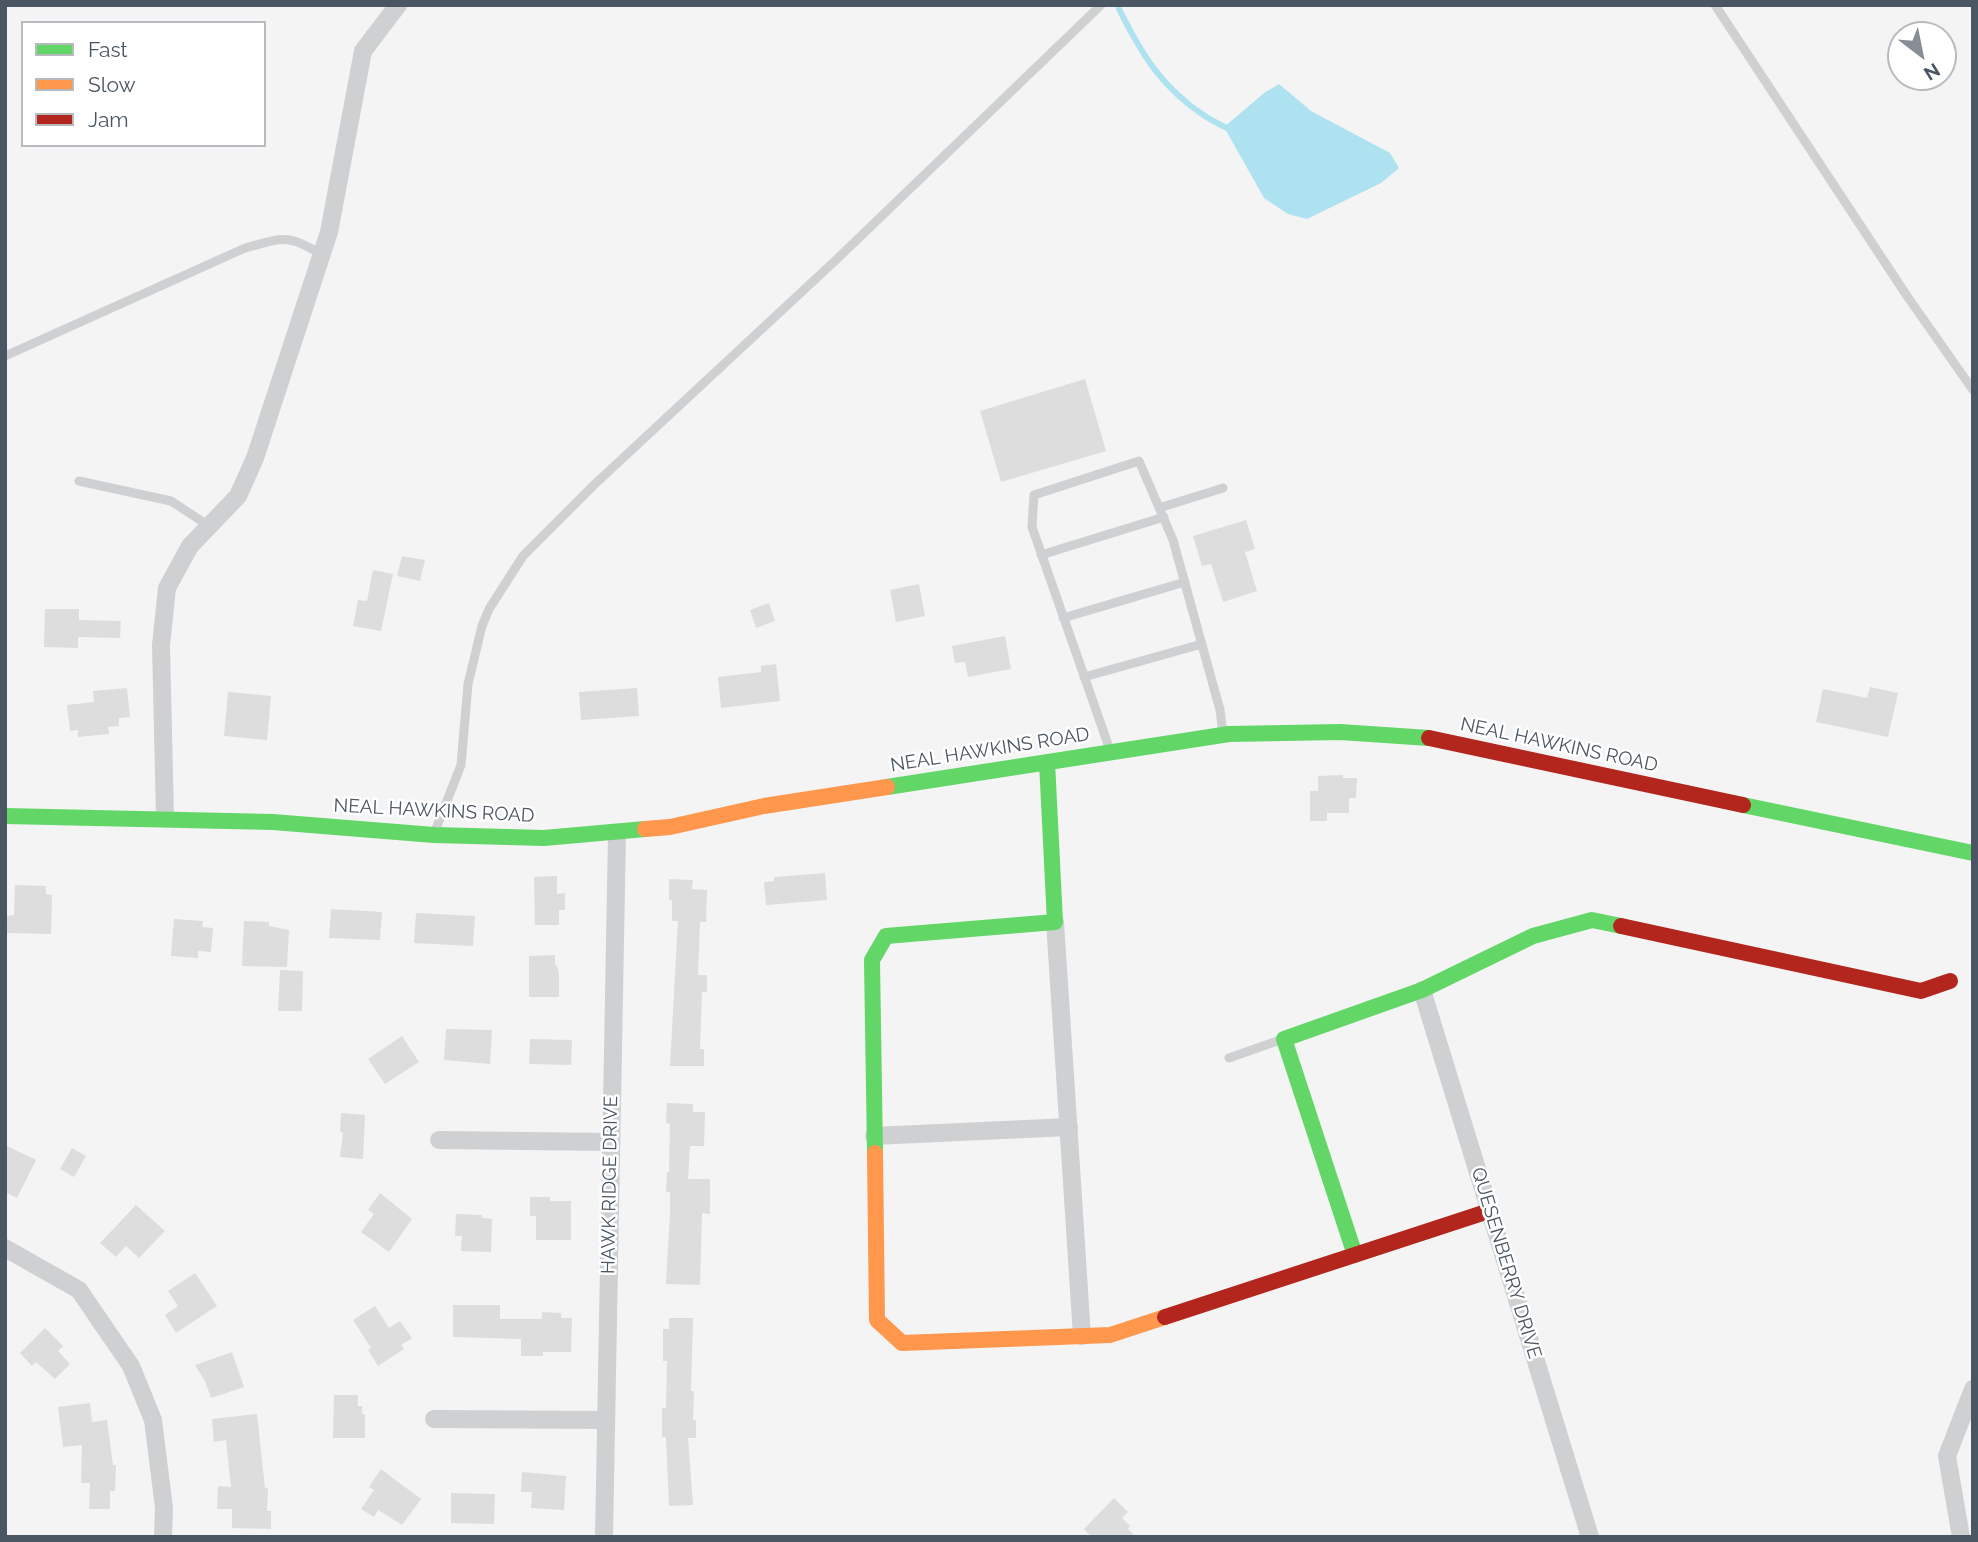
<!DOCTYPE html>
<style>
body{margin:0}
#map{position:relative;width:1978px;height:1542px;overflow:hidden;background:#f4f4f4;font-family:Raleway,sans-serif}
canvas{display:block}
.frame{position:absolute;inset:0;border:7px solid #4a5661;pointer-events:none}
.legend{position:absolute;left:21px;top:21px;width:245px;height:126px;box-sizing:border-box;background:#fff;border:2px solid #b7bbc0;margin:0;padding:9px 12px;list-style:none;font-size:21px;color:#4a5661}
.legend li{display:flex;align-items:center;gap:14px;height:35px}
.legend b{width:35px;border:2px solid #b7bbc0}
.north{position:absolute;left:1887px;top:21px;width:70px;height:70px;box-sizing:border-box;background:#fff;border:2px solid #b7bbc0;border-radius:50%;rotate:148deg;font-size:19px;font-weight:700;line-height:28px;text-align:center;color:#4a5661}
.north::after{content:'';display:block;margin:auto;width:24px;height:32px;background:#868d94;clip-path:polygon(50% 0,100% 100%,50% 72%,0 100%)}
</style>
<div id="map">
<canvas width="1978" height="1542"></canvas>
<div class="frame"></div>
<ul class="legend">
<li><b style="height:9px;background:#63d668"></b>Fast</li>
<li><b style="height:9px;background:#ff974d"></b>Slow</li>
<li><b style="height:9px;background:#b3261e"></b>Jam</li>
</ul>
<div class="north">N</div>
</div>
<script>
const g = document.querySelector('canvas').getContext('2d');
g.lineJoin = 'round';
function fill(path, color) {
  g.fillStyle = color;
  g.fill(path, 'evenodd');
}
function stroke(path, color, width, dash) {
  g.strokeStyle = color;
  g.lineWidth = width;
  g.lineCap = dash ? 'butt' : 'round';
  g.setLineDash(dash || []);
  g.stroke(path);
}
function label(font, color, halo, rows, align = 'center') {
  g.font = font + ' Raleway,sans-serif';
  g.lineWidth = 5;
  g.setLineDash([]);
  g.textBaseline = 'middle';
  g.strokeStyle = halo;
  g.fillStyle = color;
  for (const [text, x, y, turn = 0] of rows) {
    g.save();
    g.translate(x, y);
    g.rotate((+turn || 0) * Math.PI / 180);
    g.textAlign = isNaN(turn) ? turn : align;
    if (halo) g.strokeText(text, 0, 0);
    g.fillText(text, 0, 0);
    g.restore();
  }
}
const water = new Path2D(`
 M1279,84l32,27 79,42 9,15 -18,15 -74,36 -19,-5 -24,-16 -40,-71 40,-34z`);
const stream = new Path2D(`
 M1119,9c23,46 43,79 86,107 8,5 16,10 25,13`);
const building = new Path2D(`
 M1085,379l21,72 -105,31 -21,-71z
 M1246,520l9,29 -10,3 12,39 -34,11 -12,-38 -9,2 -9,-30z
 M402,556l23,4 -5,21 -23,-5z
 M373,570l20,4 -12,57 -28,-5 5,-26 9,1z
 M919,584l6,32 -29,6 -6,-32z
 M769,603l6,18 -19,7 -6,-18z
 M45,609h34v11l42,1 -1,17 -42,-1v11l-34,-1z
 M1005,636l6,33 -43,8 -3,-15 -10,1 -3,-17z
 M776,664l4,37 -59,7 -3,-31 43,-5v-6z
 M1870,687l28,6 -10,44 -72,-15 7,-33 44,9z
 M127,688l3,29 -11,1v8l-11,1 1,7 -31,3v-7l-8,1 -3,-26 27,-3 -1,-11z
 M637,688l2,28 -58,4 -2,-28z
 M228,692l43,4 -4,44 -43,-4z
 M1343,775v3h14l-1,20h-7v15h-22v8h-17v-30h8v-15z
 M825,873l2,27 -61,5 -2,-23 10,-1v-4z
 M557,876v18l8,-1v17h-6v15h-24l-1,-48z
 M669,879l24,1 -1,9 15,1 -1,32h-6l-2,53h9v17h-5l-2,57h4v17h-34l8,-145h-6v-21h-3z
 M15,885l31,1v8l6,1 -1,39 -45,-1 1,-17 7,-1z
 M331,909l51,3 -2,28 -51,-2z
 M416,913l59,3 -2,30 -59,-3z
 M174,919l29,2 -1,6 11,1 -2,24 -13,-1v7l-27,-2z
 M244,921l25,1v4l20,4 -2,37 -45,-1z
 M555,955v11l2,-1 2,9v23h-30v-41z
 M280,970l23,1 -1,40h-24z
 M446,1029l46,1 -2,34 -46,-4z
 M402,1036l17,26 -34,22 -17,-25z
 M530,1039l42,1 -1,25 -42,-1z
 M667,1103l26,1v8h12l-1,34h-14l-2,33h22v35l-8,-1 -2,72 -34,-1 4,-71v-21h-4l1,-20h2l1,-48 -4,-1z
 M341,1113l24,2 -2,44 -23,-2 3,-25h-3z
 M5,1145l31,15 -19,38 -12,-6z
 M72,1148l14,8 -12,21 -14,-8z
 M380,1193l32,26 -23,33 -28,-20 13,-18 -6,-4z
 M530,1197h20v4h21v39h-35v-24h-6z
 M136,1205l29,26 -26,27 -13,-12 -10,11 -16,-14z
 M456,1214l26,1v3l10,1 -1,33 -30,-1 1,-15h-7z
 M195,1273l22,33 -41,27 -11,-18 13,-9 -10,-15z
 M453,1305h47v14h42v-7l19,1v5h11l-1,34h-28v4h-22v-17l-68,-2z
 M375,1306l14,22 11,-7 12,17 -11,7 3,4 -26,17 -10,-16 3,-2 -18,-28z
 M669,1318h24l-2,73h3l-1,29h3v18h-8l5,67 -24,1 -3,-69h-4v-29h4l1,-47h-4v-32h6z
 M45,1328l18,18 -5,5 12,13 -15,15 -19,-17 -4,4 -12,-13z
 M232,1352l12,35 -33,11 -6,-17 -10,-16z
 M334,1395h24v11h4v8h3v24h-32z
 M90,1403l2,19 15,-2 6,45h3l-1,26h-5v18h-21l1,-26h-9l1,-38 -19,2 -5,-40z
 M257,1414l8,74h3l-1,23h4v18l-39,-1v-19h-15l1,-23 13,1 -5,-47 -12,2 -2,-23z
 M381,1469l40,30 -19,26 -24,-15 -4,7 -13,-8 13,-19 -5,-3z
 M522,1472l44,4 -2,34 -33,-2 1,-16h-11z
 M451,1493l44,1 -1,30 -43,-1z
 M1114,1498l14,14 -6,6 8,8 -2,3 8,8h-44l-8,-8z`);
const lane = new Path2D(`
 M1715,5l192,291 66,94
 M5,356l240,-108c37,-10 43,-15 77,7
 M79,481l92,20 38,25
 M1159,508l64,-20
 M1041,555l123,-38
 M1063,618l122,-36
 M1084,677l118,-33
 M1110,750l-78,-223 2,-32 105,-34 34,79 47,170 3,24
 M434,834l27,-69 7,-81 14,-58 7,-17 34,-53 72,-72 242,-225 264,-254
 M1229,1058l54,-19`);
const street = new Path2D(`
 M165,818l-4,-173 6,-57 23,-42 48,-50 17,-38 74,-226 34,-181 35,-46
 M1055,922l27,414
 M1422,990l168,547
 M874,1136l195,-9
 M439,1140l171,2
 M5,1248l74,42 52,76 22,54 11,88 -1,29
 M434,1419l172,1
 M604,1537l13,-704
 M1961,1537l-14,-81 26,-67`);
const fast = new Path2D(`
 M887,787l342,-53 111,-2 89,6
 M1743,805l230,48
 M5,816l268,6 161,13 110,3 101,-9
 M875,1153l-3,-193 14,-24 169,-14 -8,-160
 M1355,1255l-71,-216 138,-49 111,-54 59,-16 29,6`);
const slow = new Path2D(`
 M645,829l25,-2 94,-21 123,-19
 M875,1153l2,167 25,23 208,-8 55,-18`);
const jam = new Path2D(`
 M1429,738l314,67
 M1621,926l300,65 29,-10
 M1165,1317l324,-106`);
const streetNames = [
 ["NEAL HAWKINS ROAD",1559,745,12],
 ["NEAL HAWKINS ROAD",990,750,-9],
 ["NEAL HAWKINS ROAD",434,811,3],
 ["HAWK RIDGE DRIVE",610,1185,-89],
 ["QUESENBERRY DRIVE",1506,1263,73]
];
fill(water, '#aee2f0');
stroke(stream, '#aee2f0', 6);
fill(building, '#ddddde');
stroke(lane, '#ced0d2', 9);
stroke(street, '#ced0d2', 18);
stroke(fast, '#63d668', 16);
stroke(slow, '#ff974d', 16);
stroke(jam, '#b3261e', 16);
label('19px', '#4a5661', '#fff', streetNames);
</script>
